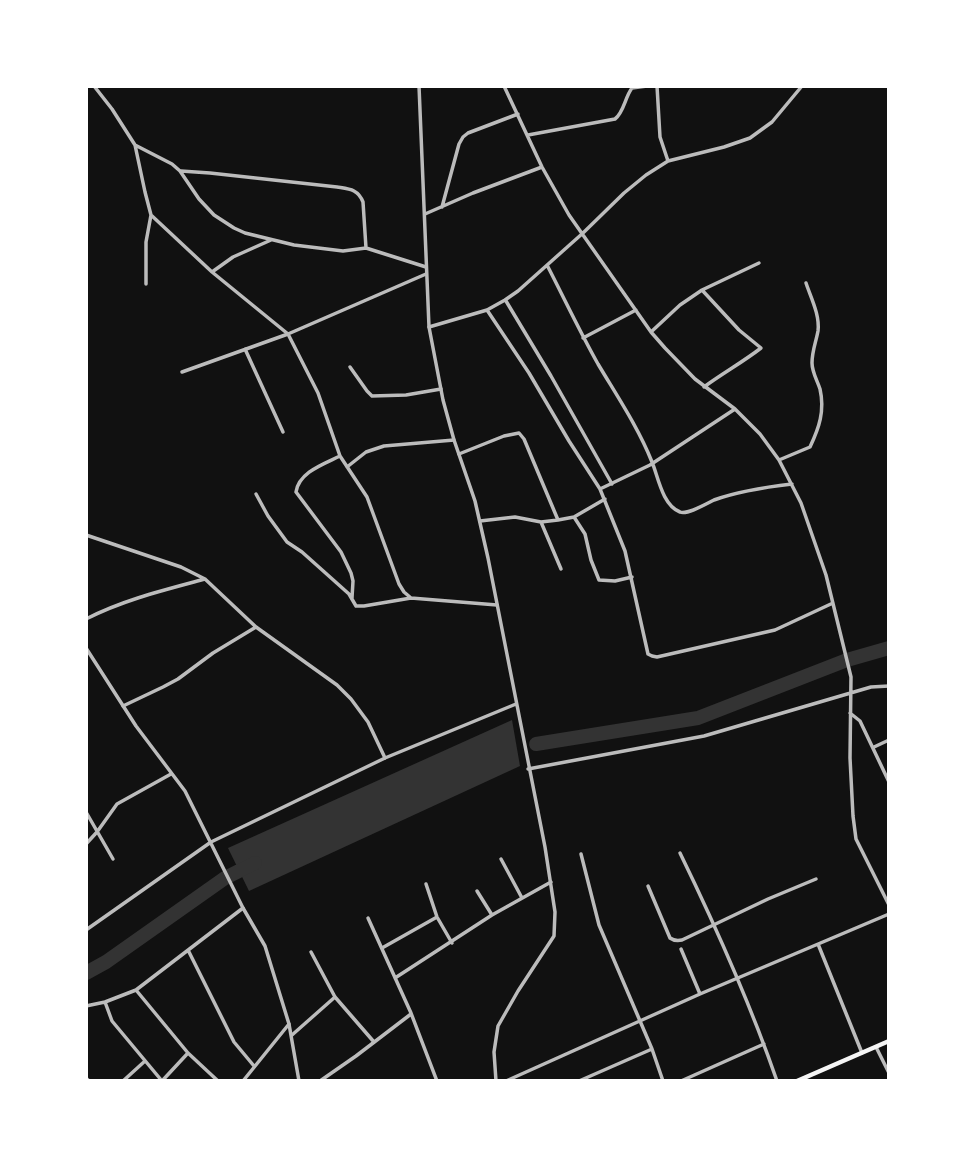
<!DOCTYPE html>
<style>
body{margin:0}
#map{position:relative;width:975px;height:1167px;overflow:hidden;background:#111;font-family:Raleway,sans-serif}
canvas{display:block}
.frame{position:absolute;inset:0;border:88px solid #fff;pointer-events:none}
</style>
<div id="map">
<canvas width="975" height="1167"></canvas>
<div class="frame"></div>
</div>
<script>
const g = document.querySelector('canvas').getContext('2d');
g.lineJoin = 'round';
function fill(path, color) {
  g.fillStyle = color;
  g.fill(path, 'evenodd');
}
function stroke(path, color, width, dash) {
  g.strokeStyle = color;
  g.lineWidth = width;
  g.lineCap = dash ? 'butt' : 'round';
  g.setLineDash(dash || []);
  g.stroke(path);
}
const water = new Path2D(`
 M512,720l8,46 -271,125 -21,-43z`);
const river = new Path2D(`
 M536,744l162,-26 149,-58 42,-12
 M86,973l20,-11 119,-84 30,-15`);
const minor = new Path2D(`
 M94,86l18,23 23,36 10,47 6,23 -5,27v42
 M504,86l38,81 27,48 82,117 14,16 30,31 40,30 25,25 19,26 22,43 25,72 25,102 -1,81 3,58 3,23 33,66
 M657,86l3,51 8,24
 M528,135l87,-16c9,-7 10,-22 17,-31l15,-2
 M135,145l37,19 8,7 19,28 15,16 20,13 11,5 49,12 49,6 23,-3 60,19
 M181,171l29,2 127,14c12,2 21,2 26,15l3,46
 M442,207l17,-63 4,-7 5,-4 50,-19
 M425,214l48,-21 69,-26
 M151,215l61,57 76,62 30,59 22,63 27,41 32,87 5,8 7,6 86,7
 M547,265c17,33 33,67 51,99 19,32 40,63 54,98 6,14 10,43 28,50 7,3 26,-8 34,-12 25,-9 52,-13 78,-16
 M212,272l21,-15 38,-17
 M702,290l37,40 22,18c-18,14 -38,25 -57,39
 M506,301l45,75 61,108
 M487,310l42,63 40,68 31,48 25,62 23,103 4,2 5,1 118,-27 58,-27
 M429,327l58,-17 18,-10 13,-9 65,-58 41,-40 22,-18 22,-14 56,-14 26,-9 22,-16 30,-36
 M651,332l29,-27 22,-15 57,-27
 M583,338l53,-28
 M245,349l38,83
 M350,367l17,24 5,5 34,-1 35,-6
 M182,372l106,-38 138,-60
 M459,454l45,-18 15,-3 5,6 34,81
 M340,456c-16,8 -41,16 -44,36l45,60 10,21 2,8 -1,17
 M779,460l31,-13c9,-19 15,-36 10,-58 -3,-9 -8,-17 -8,-26 0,-12 4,-21 6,-32 2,-16 -7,-33 -12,-48
 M347,467l19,-15 18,-6 70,-6
 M600,489l50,-24 85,-56
 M256,494l12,22 19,26 15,10 47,42 7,12h8l47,-8
 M574,517l11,17 6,26 8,20 16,1 17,-4
 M480,521l35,-4 26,5 17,-2 16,-3 31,-18
 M541,522l20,47
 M86,535l95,32 24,12 51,48 81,58 14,14 17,23 17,36
 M86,619c37,-19 78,-29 119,-40
 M123,706l40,-19 15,-8 35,-26 43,-26
 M850,713l10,8 29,61
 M874,747l15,-7
 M528,769l176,-33 167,-49 18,-1
 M86,812l27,47
 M86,844l11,-12 20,-28 54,-30
 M680,853c36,74 70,150 97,228
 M581,854l18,71 53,124 11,32
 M501,859l21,39
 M426,884l11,33 15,26
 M648,886l22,52c4,3 7,3 12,2l86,-41 48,-20
 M477,891l15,24
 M368,918l43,95 26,68
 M818,944l44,109
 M382,948l55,-31
 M681,949l19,45
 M188,950l46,92 20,24
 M311,952l24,45 39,45
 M395,978l97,-63 59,-33
 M136,990l52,63 30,28
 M105,1002l7,19 50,60
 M86,1006l19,-4 31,-12 107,-82
 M292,1035l43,-38
 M876,1047l13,26
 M87,1079l2,2
 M123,1081l22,-20
 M162,1081l26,-28
 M243,1081l46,-57
 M320,1081l36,-25 55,-42
 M506,1081l194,-87 189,-80
 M579,1081l73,-32
 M681,1081l83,-37`);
const tertiary = new Path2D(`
 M419,86l10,241 14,73 11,40 21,61 13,57 57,289 10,65 -1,24 -36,55 -20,35 -4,26 2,29
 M86,648l50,78 49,65 58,117 22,38 24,78 10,57
 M86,930l125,-88 174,-84 131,-54`);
const secondary = new Path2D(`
 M797,1081l92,-40`);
fill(water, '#333');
stroke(river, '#333', 14);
stroke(minor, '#bcbcbc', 3.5);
stroke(tertiary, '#bcbcbc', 3.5);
stroke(secondary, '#f5f5f5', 4.5);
</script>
